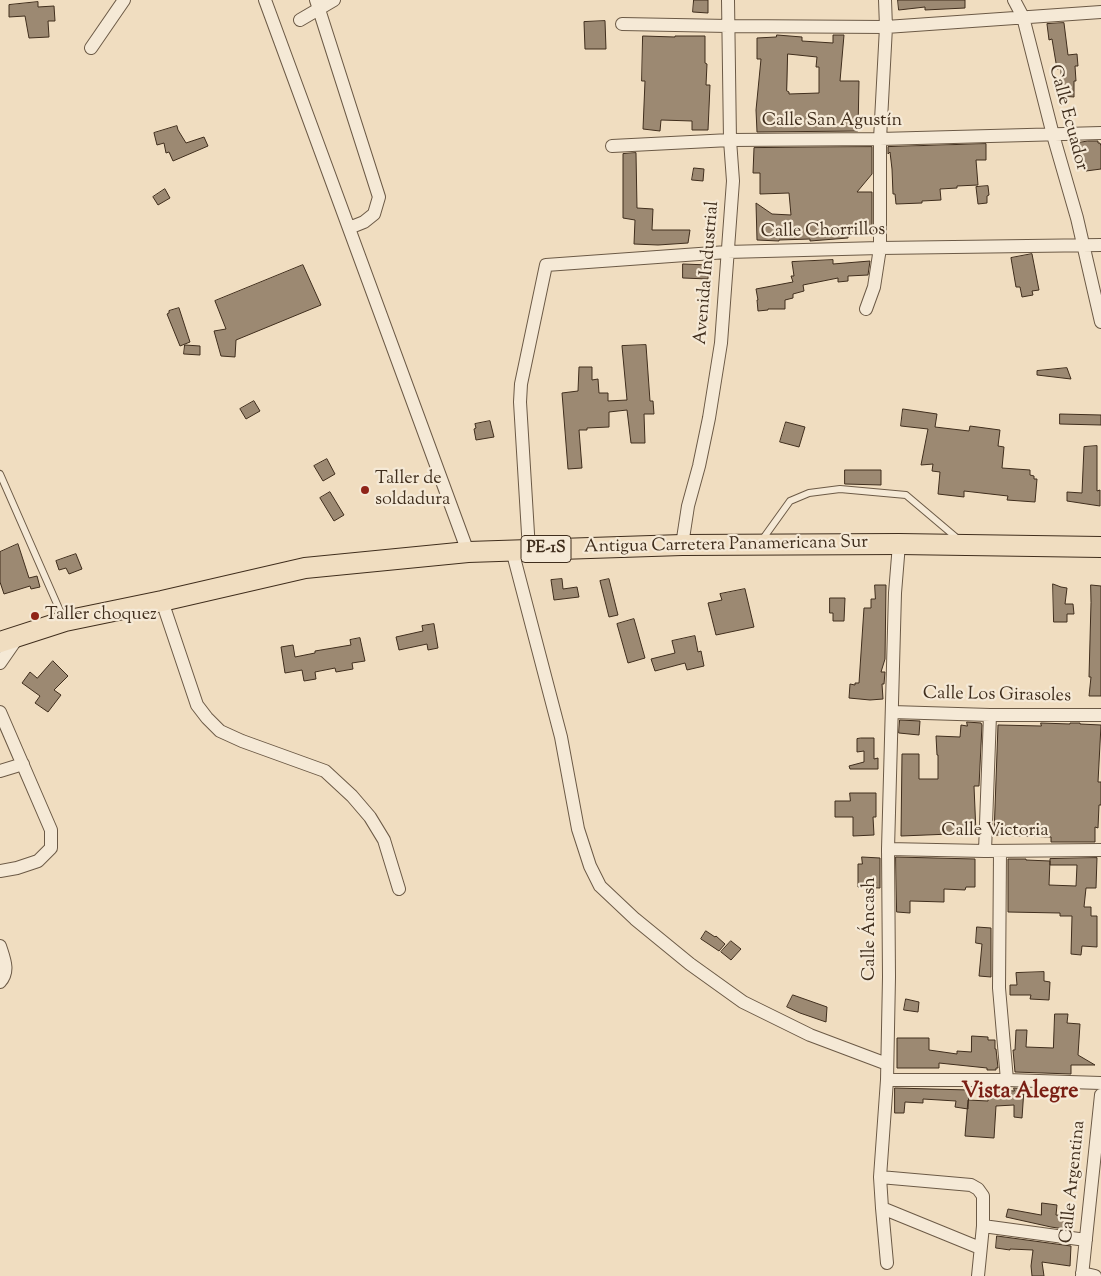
<!DOCTYPE html>
<meta charset="utf-8">
<style>
body{margin:0}
canvas{display:block;background:#f0ddc0}
</style>
<canvas width="1101" height="1276"></canvas>
<script>
const g = document.querySelector('canvas').getContext('2d');
g.lineJoin = 'round';
function fill(path, color) {
  g.fillStyle = color;
  g.fill(path, 'evenodd');
}
function stroke(path, color, width, dash) {
  g.strokeStyle = color;
  g.lineWidth = width;
  g.lineCap = dash ? 'butt' : 'round';
  g.setLineDash(dash || []);
  g.stroke(path);
}
function label(font, color, halo, rows, align = 'center') {
  g.font = font + ' "Sorts Mill Goudy",serif';
  g.lineWidth = 4.5;
  g.setLineDash([]);
  g.textBaseline = 'middle';
  g.strokeStyle = halo;
  g.fillStyle = color;
  for (const [text, x, y, turn = 0] of rows) {
    g.save();
    g.translate(x, y);
    g.rotate((+turn || 0) * Math.PI / 180);
    g.textAlign = isNaN(turn) ? turn : align;
    if (halo) g.strokeText(text, 0, 0);
    g.fillText(text, 0, 0);
    g.restore();
  }
}
const building = new Path2D(`
 M694,0h14v13l-15,-1z
 M898,0h67v8l-40,2v-3l-26,3z
 M38,2v5l16,-1 1,15h-7l1,16 -20,1 -4,-22 -16,1v-12z
 M605,21l1,28h-21l-1,-27z
 M1064,23l4,32 9,-1 1,12h-3l1,15h-2v16l-13,-1v-28l-4,1 -5,-30 -3,1 -2,-16z
 M777,35l25,2v4l31,2v-8h11l-4,46h19l-1,50 -101,1 -1,-22 5,-51h-4v-21l19,-1zM788,54l29,3 -1,10h3v26l-30,1v-2l-2,-1z
 M643,36l32,1v-1h30v27l2,1 -1,21h4l-2,45h-16v-9l-31,-1 -1,11 -17,-2 2,-48h-3z
 M177,126l1,4 8,13 18,-6 4,9 -35,15 -4,-9 -3,1 -2,-10 -7,2 -3,-12z
 M1088,141h10v2h2l1,3v23l-15,2v-5l-5,-2 -3,-21z
 M986,144v16h-10l2,25 -21,1v2l-17,1 1,11 -19,1v2l-26,1 -1,-10h-2l-1,-25 -2,-17 -2,2v-7z
 M872,147v27l-15,18h15v43h-5l-1,-1 -18,1v3l-38,3v-2l-31,1v1l-22,-1 -1,-37 16,11 19,1 -2,-22 -29,1v-21h-7l1,-25z
 M636,153l1,55 16,1 -1,21h38l-2,13 -30,2 -24,-1 1,-24 -12,-2v-64z
 M694,168l10,1 -1,12 -11,-1z
 M988,186l1,9 -2,1v7l-9,1 -2,-17z
 M165,189l5,9 -12,7 -5,-8z
 M1032,254l7,36 -7,1 1,4 -11,2 -2,-10h-4l-5,-29z
 M833,260v4l37,-3 -2,14 -20,1v5l-10,1v-4l-35,7 1,6 -11,3v4l-8,2v9h-17v1l-10,1 -1,-11h1l-2,-11 37,-7 -2,-6h3l-2,-14z
 M683,264l26,1 -1,14 -25,-1z
 M303,265l18,40 -85,35 -1,17 -14,-1 -7,-25 12,-2 -11,-28z
 M179,308l11,34 -10,4 -13,-32 2,-1v-2z
 M185,345l15,1v9l-16,-1z
 M646,345l4,56h3l1,13h-10l1,29h-14l-4,-33 -18,2v15l-22,1v2h-8l3,38 -14,1 -6,-76 16,-2 1,-24h13v13l6,-1 1,14h9v8l19,-1 -5,-54z
 M1067,368l4,11 -34,-4v-4z
 M254,401l6,10 -14,8 -6,-10z
 M903,409l34,5 -2,13 34,4 1,-5 30,4 -2,16 6,1 -2,21 28,2v5l4,1v3h3l-2,23 -28,-2 1,-4 -44,-5v6l-26,-3 2,-22 -8,-1 1,-7 -12,1 7,-36 -27,-3z
 M1060,414l41,1v10l-41,-1z
 M490,421l4,16 -18,3 -2,-11 2,-1 -1,-4z
 M786,422l19,5 -6,20 -19,-5z
 M1097,446v45l3,-1v16l-33,-5v-9l15,1 2,-46z
 M327,459l8,15 -12,7 -9,-15z
 M845,470h36v15l-36,-1z
 M330,492l14,23 -10,6 -14,-23z
 M18,544l11,34 8,-2 3,11 -9,2 -1,-3 -26,8 -4,-12v-30z
 M76,554l6,15 -13,5 -3,-6 -7,2 -3,-9z
 M562,579l1,10 14,-2 2,10 -25,3 -3,-20z
 M609,579l9,36 -9,2 -9,-36z
 M1053,584l8,3 6,1 -2,16h8l1,10h-7v8h-13z
 M875,585h11l-1,74 -4,13h4l-1,12h-2l1,15 -13,1 -21,-2 1,-14 5,1v-2h4l5,-75h7v-9h4z
 M1091,585l10,1v110h-12l2,-19h-2l2,-74z
 M745,589l9,38 -38,8 -8,-32 14,-3 -2,-6z
 M830,598h15l-1,23h-11v-8h-3z
 M634,619l11,39 -17,5 -11,-39z
 M434,624l4,24 -10,2 -1,-6 -28,6 -3,-13 27,-6 -1,-5z
 M695,636l3,16 3,-1 3,15 -17,4 -2,-7 -30,8 -4,-12 24,-6 -3,-12z
 M360,638l5,23 -13,2 1,6 -17,3 -1,-4 -20,4 1,7 -12,2 -2,-11 -17,3 -4,-26 12,-2 2,12 20,-4v-2l36,-6 -1,-5z
 M53,661l15,15 -14,14 7,5 -13,17 -13,-9 5,-7 -18,-13 8,-11 7,6z
 M900,720l20,1 -1,14 -20,-2z
 M967,722l14,1 1,2 -3,61h-5l2,47 -75,3 1,-82h17v25h19v-24h-1l-1,-19 24,1 1,-12 6,1z
 M1041,723l29,1v-1h10v1l21,1 -3,57h3v23h-2l-1,23 -3,-1v15h-44v-5l-57,-2 4,-110 43,1z
 M861,738h13v21l4,-1v11h-28l-1,-3 15,-4v-11l-7,1v-13z
 M850,793h26v24h-3l1,18 -21,1v-19h-18v-16h15z
 M862,857l18,1v30l-22,-1v-23h4z
 M896,857l79,2v28h-9l-1,3 -21,-1v13l-34,-1v12l-13,-1z
 M1097,858l-1,30h-10l-2,19h7v9h6v31l-15,-1 -1,9 -10,-1 1,-38h-12v-3l-52,-1v-53h18v1l24,1 -1,24 27,1 1,-21h-27v-6z
 M977,927l14,1v49l-12,-1 3,-32 -6,-1z
 M706,931l9,6 1,-1 9,8 -6,7 -18,-12z
 M731,941l10,8 -10,11 -10,-8z
 M1044,972v9l6,1 -1,18 -19,-1 1,-4h-21v-10h7l-1,-12z
 M793,995l34,12 -1,15 -26,-9 -13,-6z
 M906,999l13,3 -1,10 -14,-2z
 M1055,1014h13l-1,9 13,1 -2,31 17,10h-24v9l-56,-2 -2,-22h2l1,-20h11l-1,17 27,1z
 M972,1036l16,1v3h7v9h1l2,19h-2v2h-9v-2l-48,-5v5h-42v-30h32v12l28,4v-3l14,1z
 M895,1088l74,2 -1,19 -13,-2 1,-6 -33,-2v4l-18,-1 -1,11h-9z
 M1014,1088l10,1 -2,29 -8,-1v-12l-18,1 -2,32 -29,-2 3,-36 20,1 1,-12 25,2z
 M1042,1203l15,2 -1,10 11,1 4,14 -20,-3 -45,-10 2,-8 33,6z
 M997,1236l74,10 -1,20 -28,-4 2,14h-12l-1,-10 2,-16 -23,-1v1l-14,-2z`);
const service = new Path2D(`
 M0,474l64,146
 M762,540l28,-39 19,-8 31,-4 66,6 52,44`);
const minor = new Path2D(`
 M265,0l203,552
 M316,0l63,197 -5,17 -10,8 -15,6
 M1014,0l9,17 30,118 24,83 24,104
 M300,20l34,-20
 M622,24l106,2 158,1 215,-15
 M91,48l33,-48
 M612,146l118,-6 150,-1 221,-6
 M866,309l8,-22 6,-39v-109l6,-112 -1,-27
 M899,544l-4,49 -7,256 1,128 -2,103 -7,97 2,31 98,40
 M682,545l6,-39 11,-40 10,-48 12,-75 12,-162 -3,-41 -2,-140
 M512,550l49,187 17,92 12,37 10,20 35,33 55,45 53,38 67,33 77,29
 M529,550l-9,-148 1,-18 25,-119 181,-13 153,-4 221,-3
 M162,601l35,104 10,13 13,13 22,10 83,30 27,25 18,21 14,23 15,49
 M0,663l18,-26
 M0,712l51,118v18l-13,13 -21,7 -17,3
 M892,712l98,3h111
 M0,771l23,-7
 M888,849l97,2 116,-1
 M985,851l5,-136
 M1000,851l-1,137 8,92
 M0,946c4,13 10,25 0,36
 M887,1080h120l94,3
 M880,1177l91,8 7,4 5,7v30
 M882,1208l5,55
 M1082,1273l13,3
 M978,1276l5,-50 103,14
 M1082,1276l19,-181`);
const trunk = new Path2D(`
 M0,642l65,-21 97,-20 143,-33 163,-16 214,-7 217,-1 202,3`);
const markers = [
 [365,490,5,"#8f2418"],
 [35,616,5,"#8f2418"]
];
const shields = [
 [546,549,50]
];
const shieldNames = [
 ["PE-1S",546,549]
];
const streetNames = [
 ["Calle Ecuador",1067,118,75],
 ["Calle San Agustín",832,122],
 ["Calle Chorrillos",823,232,-1],
 ["Avenida Industrial",708,273,-85],
 ["Antigua Carretera Panamericana Sur",726,546,-1],
 ["Calle Los Girasoles",997,696,1],
 ["Calle Victoria",995,832],
 ["Calle Áncash",871,929,-90],
 ["Calle Argentina",1074,1182,-84]
];
const poiNames = [
 ["Taller de",375,480],
 ["soldadura",375,501],
 ["Taller choquez",45,616]
];
const districtNames = [
 ["Vista Alegre",1020,1093]
];
fill(building, '#9c8972');
stroke(building, '#402e1d', 1);
stroke(service, '#6c5a46', 8);
stroke(minor, '#6c5a46', 14);
stroke(trunk, '#402e1d', 22);
stroke(service, '#f5e9d6', 6);
stroke(minor, '#f5e9d6', 12);
stroke(trunk, '#f0ddc0', 20);
for (const [x, y, r, color] of markers) {
  const dot = new Path2D();
  dot.arc(x, y, r, 0, 2 * Math.PI);
  g.fillStyle = color;
  g.fill(dot);
  stroke(dot, '#f5e9d6', 2);
}
for (const [x, y, w] of shields) {
  const box = new Path2D();
  box.roundRect(x - w / 2, y - 13.5, w, 27, 4);
  g.fillStyle = '#f5e9d6';
  g.fill(box);
  stroke(box, '#402e1d', 1);
}
label('bold 16px', '#402e1d', null, shieldNames);
label('18px', '#402e1d', '#f5e9d6', streetNames);
label('18px', '#402e1d', '#f5e9d6', poiNames, 'left');
label('bold 22px', '#7a1f14', '#f5e9d6', districtNames);
</script>
